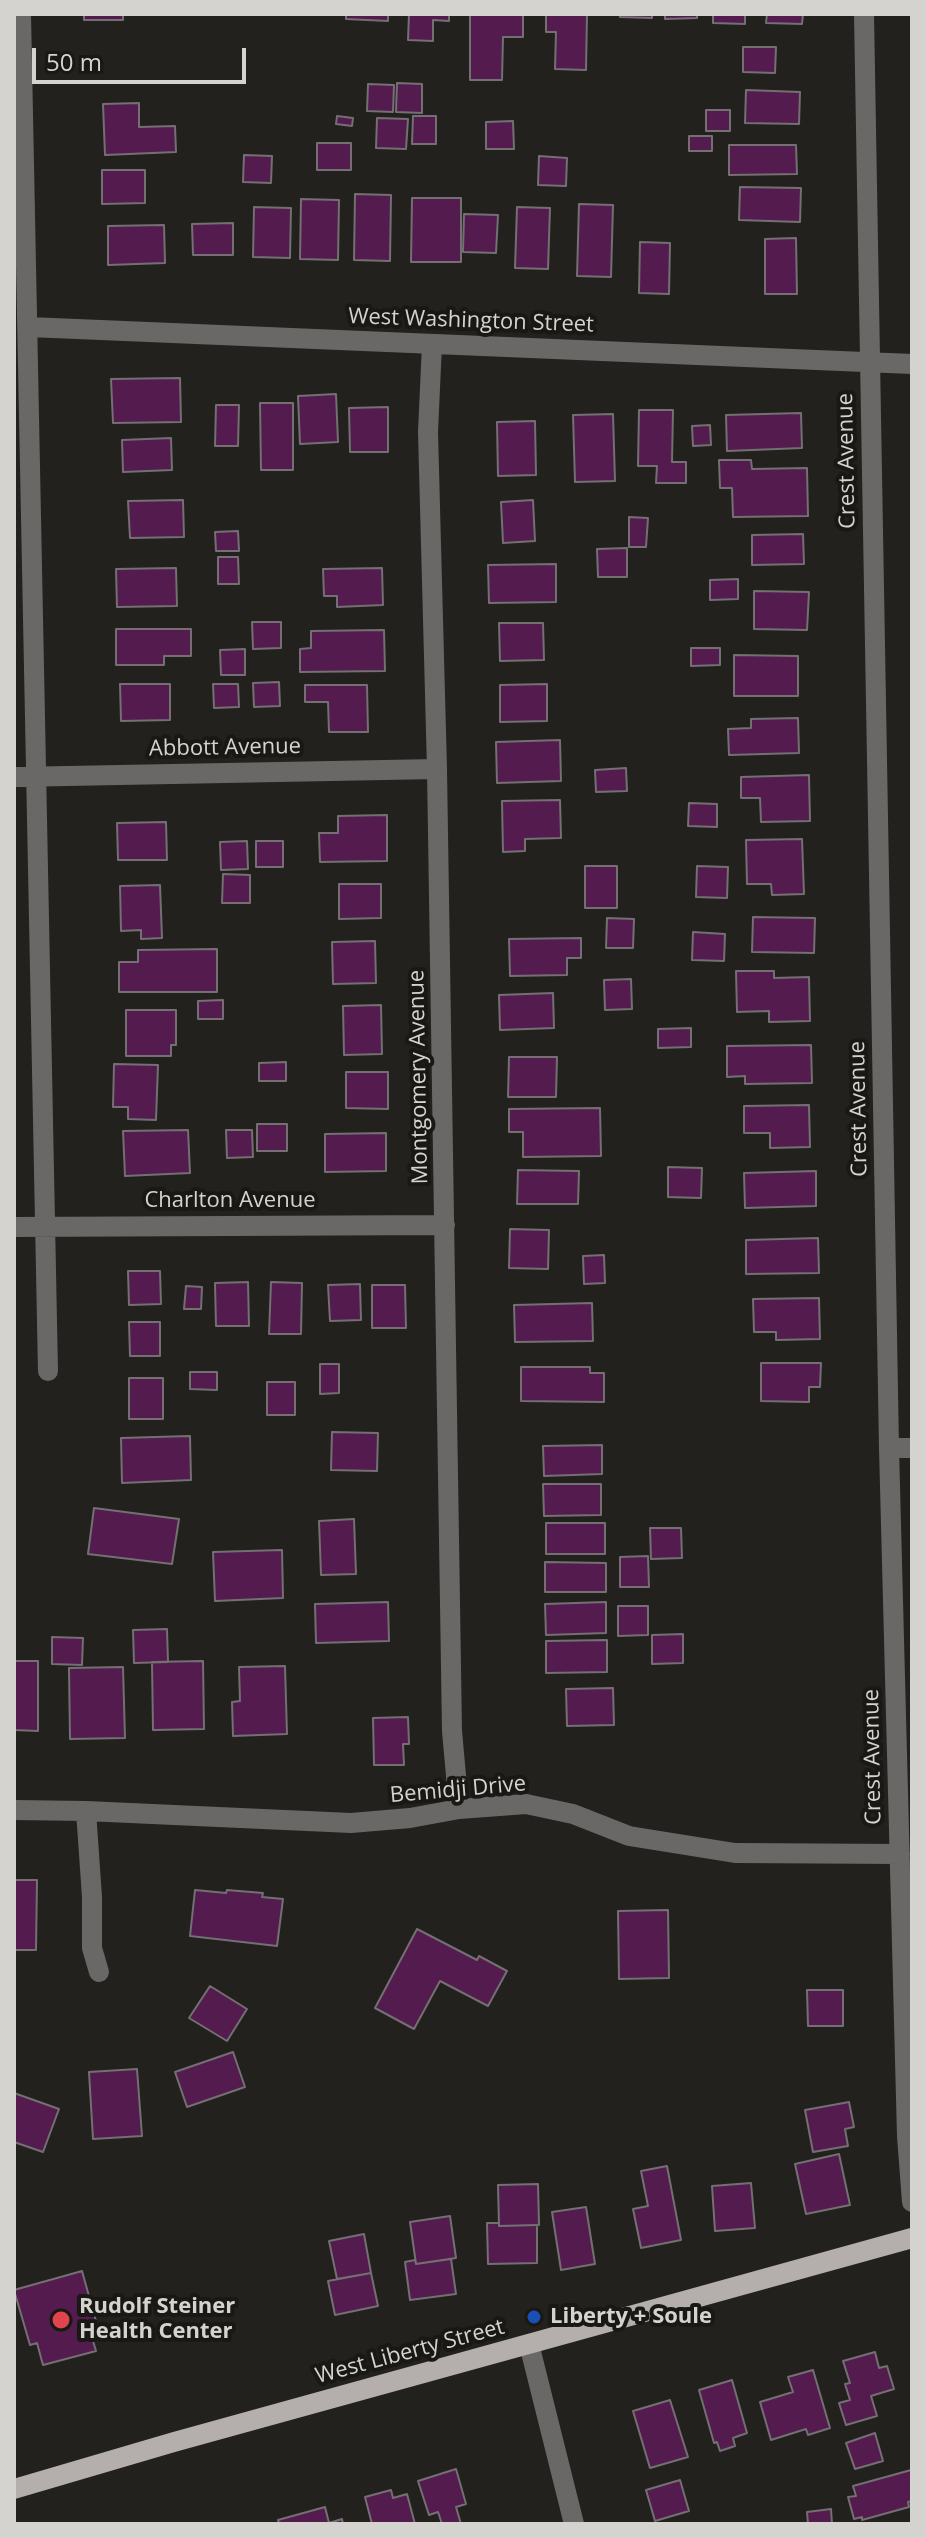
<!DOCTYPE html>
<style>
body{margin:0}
#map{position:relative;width:926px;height:2538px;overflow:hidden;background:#22211d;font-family:"Open Sans",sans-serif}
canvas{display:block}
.frame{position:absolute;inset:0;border:16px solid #d4d3d0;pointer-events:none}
.scale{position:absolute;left:32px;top:48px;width:214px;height:36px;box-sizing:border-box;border:4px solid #d4d3d0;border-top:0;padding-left:10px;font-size:24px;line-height:28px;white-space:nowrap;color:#d4d3d0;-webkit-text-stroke:6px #191814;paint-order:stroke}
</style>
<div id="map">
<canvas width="926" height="2538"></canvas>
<div class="frame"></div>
<div class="scale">50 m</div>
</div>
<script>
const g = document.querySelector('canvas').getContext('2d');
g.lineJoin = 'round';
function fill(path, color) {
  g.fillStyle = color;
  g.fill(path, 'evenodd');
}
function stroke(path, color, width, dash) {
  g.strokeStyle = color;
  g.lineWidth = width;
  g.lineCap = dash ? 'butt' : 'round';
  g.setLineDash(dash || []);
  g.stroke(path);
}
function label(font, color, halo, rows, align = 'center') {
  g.font = font + ' "Open Sans",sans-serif';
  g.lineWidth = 8;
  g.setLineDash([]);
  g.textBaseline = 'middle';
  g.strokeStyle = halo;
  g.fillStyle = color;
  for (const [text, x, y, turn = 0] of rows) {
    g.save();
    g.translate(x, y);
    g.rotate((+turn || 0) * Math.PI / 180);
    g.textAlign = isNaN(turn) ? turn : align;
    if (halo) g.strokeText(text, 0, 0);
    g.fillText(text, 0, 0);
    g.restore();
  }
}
const building = new Path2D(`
 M84,14h39v6h-39z
 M346,14h42v7l-42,-2z
 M409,14h40v7l-16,-1v21l-25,-1z
 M470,14h53v23h-20l-1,43h-32z
 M546,14h41l-1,56 -31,-1 1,-37h-10z
 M620,14h32v4l-32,-1z
 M665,14h32v4l-32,1z
 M713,14h32v10l-32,-1z
 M767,14h36l-1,10 -36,-1z
 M743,47h33l-1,26 -32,-1z
 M397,83l25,1v29l-26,-1z
 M368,84l26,1 -1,27 -26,-1z
 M746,90l54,2 -1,32 -54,-1z
 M139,103v24l36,-1 1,26 -71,3 -2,-51z
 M706,110h24v21h-24z
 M337,116l16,2 -1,8 -16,-2z
 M413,116h23v28h-24z
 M377,118l31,1 -2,30 -30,-1z
 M513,121l1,28h-28v-27z
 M689,136h23v15h-23z
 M317,143h34v27h-34z
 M729,145h67l1,29 -68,1z
 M244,155l28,1 -1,27 -28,-1z
 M539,156l28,2 -1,28 -28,-1z
 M102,170h43v33l-43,1z
 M740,187l61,1 -1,34 -61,-2z
 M355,194l36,1 -1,66 -36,-1z
 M412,198h49v64h-50z
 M301,199l38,1 -1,60 -38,-1z
 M579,204l34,1 -2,72 -34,-1z
 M254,207l37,1 -1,50 -37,-1z
 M517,207l33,1 -2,61 -33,-1z
 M464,214l34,1 -2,38 -33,-1z
 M233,223v32h-40l-1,-31z
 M164,225l1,38 -57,2v-39z
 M796,238l1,56h-32v-55z
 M640,242l30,1 -1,51 -30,-1z
 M180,378l1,44 -68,1 -2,-44z
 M336,394l2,48 -38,2 -2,-48z
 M260,403h33v67h-32z
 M216,405h23l-1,41h-23z
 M388,407v45h-38l-1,-44z
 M639,410h34l-1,52h14v21h-30l1,-17h-19z
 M801,413l1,35 -75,3 -1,-36z
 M613,414l2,67 -40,1 -2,-67z
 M535,421l1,54 -38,1 -1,-54z
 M710,425l1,20 -18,1 -1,-20z
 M171,438l1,32 -49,2 -1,-32z
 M719,460h32l1,9 55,-1 1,48 -75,1 -1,-29h-12z
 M183,500l1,37 -54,1 -2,-37z
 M533,500l2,41 -32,2 -2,-41z
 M629,517l19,1 -2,29h-17z
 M238,531l1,20h-23l-1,-19z
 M803,534l1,30 -52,1v-30z
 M627,548v29h-29l-1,-28z
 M218,557h20l1,27h-21z
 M556,564v38l-67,1 -1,-38z
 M176,568l1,38 -60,1 -1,-38z
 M382,568l1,37 -46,2v-11h-13l-1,-27z
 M738,579v20l-28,1v-20z
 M754,591l55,1 -2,38 -53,-1z
 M252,622h29v26l-28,1z
 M499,623h44l1,37 -44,1z
 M116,629h75v27h-27v9h-48z
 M384,630l1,41 -85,1v-23l11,-1v-17z
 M691,648h29v17l-29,1z
 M245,649v26h-24l-1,-25z
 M734,655l64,1v40h-64z
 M279,682l1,24 -26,1 -1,-24z
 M120,684h50v36l-49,1z
 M213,684h25l1,23 -25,1z
 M547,684v37l-47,1v-37z
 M305,685h62l1,47h-39l-1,-30h-23z
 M798,718l1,35 -70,2 -1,-26 23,-1v-9z
 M560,740l1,41 -64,2 -1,-41z
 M626,768l1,23 -31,1 -1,-22z
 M809,775l1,46 -49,1 -1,-24h-19v-21z
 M560,800l1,38 -36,1v12l-22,1 -1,-51z
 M689,803l28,1v23l-29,-1z
 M387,815v46l-67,1 -1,-29h19v-17z
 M166,822l1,38h-49l-1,-37z
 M802,839l2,55 -32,1 -1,-11h-24l-1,-44z
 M247,841l1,28 -27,1 -1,-28z
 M256,841h27v26h-27z
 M585,866h32v42h-32z
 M697,866l31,1 -1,31 -31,-1z
 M223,874l27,1v28h-28z
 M339,884h42v34l-42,1z
 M160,885l2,53 -21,1v-9l-20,1 -1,-45z
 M753,917l62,1 -1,35 -62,-1z
 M607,918l27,1 -1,29h-27z
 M693,932l32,2 -1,27 -32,-1z
 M581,938v20h-14v17l-57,1 -1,-37z
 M375,941l1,42 -43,1 -1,-42z
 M217,949v43h-98v-30h19v-12z
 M736,971h38v7l35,-1 1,44 -41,1v-11l-32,1z
 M631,979l1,30 -27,1 -1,-30z
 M553,993l1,35 -54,2 -1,-35z
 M223,1000v19h-25v-18z
 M381,1005l1,49 -38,1 -1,-49z
 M126,1010h50v35h-5v11h-45z
 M691,1028v19l-33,1v-19z
 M811,1045l1,38 -67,1v-8l-18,1v-31z
 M509,1057h48l-1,40h-48z
 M286,1062v19h-27v-18z
 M114,1064l44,1 -2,55 -28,-1v-12h-15z
 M346,1072h42v37l-42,-1z
 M809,1105l1,42 -40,1v-15h-26v-27z
 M600,1108l1,48 -78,1v-25h-14v-23z
 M257,1124h30v27h-30z
 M188,1130l2,43 -65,3 -2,-45z
 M226,1130h26l1,27 -26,1z
 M386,1133v38l-61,1v-38z
 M668,1167l34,1 -1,30 -33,-1z
 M518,1170l61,1 -1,33h-61z
 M816,1171v35l-71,2 -1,-35z
 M510,1229l39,1 -1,39 -39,-1z
 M818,1238l1,35 -73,1v-34z
 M604,1255l1,28 -21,1 -1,-28z
 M128,1271h32l1,33 -32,1z
 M248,1282l1,44h-33l-1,-43z
 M271,1282l31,1 -1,51h-32z
 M360,1284l1,36 -31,1 -2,-36z
 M372,1285h33l1,43h-34z
 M186,1286l16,1 -1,22h-17z
 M819,1298l1,41 -44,1v-8h-22l-1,-33z
 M592,1303l1,38 -78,1 -1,-37z
 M129,1322h31v34h-30z
 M761,1363h60l-1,24h-11v15l-48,-1z
 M320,1364h19v29l-19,1z
 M521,1367h69v6h14v29l-83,-1z
 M190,1372h27v18l-27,-1z
 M129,1378h34v41h-34z
 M267,1382h28v33h-28z
 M332,1432l46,1 -1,38 -46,-1z
 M190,1436l1,44 -69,3 -1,-45z
 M602,1445v29l-58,2 -1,-30z
 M543,1484h58v31l-57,1z
 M94,1508l85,11 -7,45 -84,-10z
 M354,1519l2,55 -35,1 -2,-54z
 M546,1523h59v31h-59z
 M650,1528h31l1,30 -31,1z
 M282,1550l1,48 -68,3 -2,-49z
 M648,1556l1,31h-29v-30z
 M545,1562l61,1v29h-61z
 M388,1602l1,39 -73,2 -1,-39z
 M606,1602v31l-60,2 -1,-31z
 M618,1606h30v29l-30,1z
 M167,1629l1,33 -34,1 -1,-33z
 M683,1634v29l-31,1v-29z
 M52,1637l31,1 -1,27 -30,-1z
 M607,1640v32l-61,1v-32z
 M14,1661h24v70l-24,-1z
 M203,1661l1,68 -51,1 -1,-68z
 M285,1666l2,68 -54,2 -1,-34 8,-1 -1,-34z
 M123,1667l2,71 -55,1 -1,-71z
 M613,1688l1,37 -47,1 -1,-37z
 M408,1717l1,27h-6l1,21h-30l-1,-47z
 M14,1880h23l-1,70h-22z
 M195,1890l31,3 1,-3 36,3 -1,4 21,2 -6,47 -87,-10z
 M668,1910l1,68 -50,1 -1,-68z
 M417,1929l60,31 2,-4 28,15 -19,35 -48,-25 -26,48 -39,-21z
 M210,1986l37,23 -20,32 -38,-23z
 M807,1990h36v36h-35z
 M233,2052l12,35 -58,20 -12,-35z
 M137,2069l5,67 -49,3 -4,-67z
 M14,2093l45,16 -16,43 -29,-10z
 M849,2102l5,25 -9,2 3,17 -35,6 -8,-42z
 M839,2154l11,51 -44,9 -11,-50z
 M667,2166l14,74 -40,8 -8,-39 15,-3 -7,-35z
 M751,2183l4,45 -40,3 -3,-45z
 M538,2184l1,41 -40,1 -1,-41z
 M586,2207l9,57 -34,6 -9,-58z
 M450,2216l6,42 -40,6 -6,-42z
 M487,2223h12v3l38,-1v38l-49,1z
 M364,2234l7,39 -34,6 -8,-38z
 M451,2259l5,35 -46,6 -5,-38 10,-2 1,4z
 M82,2271l17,61 -8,2 5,17 -53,14 -6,-22 -7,2 -16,-55z
 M371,2273l7,33 -43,9 -7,-34z
 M875,2352l4,16 8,-2 7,23 -23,7 6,20 -31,9 -7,-22 11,-3 -5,-16 5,-1 -7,-22z
 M813,2370l17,58 -22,7 -2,-6 -35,11 -11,-38 33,-10 -5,-15z
 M732,2380l15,53 -14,5 2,8 -15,5 -3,-9 -3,1 -15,-53z
 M670,2400l18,57 -38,11 -17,-57z
 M875,2433l8,28 -28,8 -9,-26z
 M456,2469l10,35 -10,3 5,17h-19l-4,-12 -9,3 -11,-34z
 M911,2470l1,31 -4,1 1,5 -47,13v-3l-8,2 -6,-22 8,-1 -3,-10z
 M680,2480l9,31 -34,10 -9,-31z
 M391,2490l2,8 14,-4 8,30h-43l-7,-27z
 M325,2507l4,16 13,-4 1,5h-64l-1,-4z
 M831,2509l1,15h-24l-1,-12z`);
const minor = new Path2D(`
 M21,14l27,1357
 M864,14l25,1434 18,688 5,66
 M29,327l883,37
 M432,344l-4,88 9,337 15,962 7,78
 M14,777l423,-8
 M14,1227l431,-2
 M889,1448h23
 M14,1810l72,1 265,12 59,-5 49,-9 67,-5 47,10 56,22 106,17 165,1
 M86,1811l6,86v51l7,24
 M529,2344l45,180`);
const major = new Path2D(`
 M14,2489l160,-47 738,-204`);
const markers = [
 [534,2317,8,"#1a4fb4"],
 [61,2320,10,"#e0444e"]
];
const streetNames = [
 ["West Washington Street",471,321,2],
 ["Crest Avenue",847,461,-91],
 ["Abbott Avenue",225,748,-1],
 ["Montgomery Avenue",419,1077,-91],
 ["Crest Avenue",859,1109,-91],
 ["Charlton Avenue",230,1201],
 ["Crest Avenue",873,1757,-91],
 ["Bemidji Drive",458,1790,-5],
 ["West Liberty Street",410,2352,-15]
];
const poiNames = [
 ["Rudolf Steiner",79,2307],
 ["Health Center",79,2332],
 ["Liberty + Soule",550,2317]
];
fill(building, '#531b4e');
stroke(building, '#736f73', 2);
stroke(minor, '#6a6867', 20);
stroke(major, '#b4afad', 20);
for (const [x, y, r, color] of markers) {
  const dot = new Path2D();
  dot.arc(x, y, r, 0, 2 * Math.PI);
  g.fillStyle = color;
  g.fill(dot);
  stroke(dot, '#191814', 3);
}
label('22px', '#d4d3d0', '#191814', streetNames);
label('bold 22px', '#d4d3d0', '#191814', poiNames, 'left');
</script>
